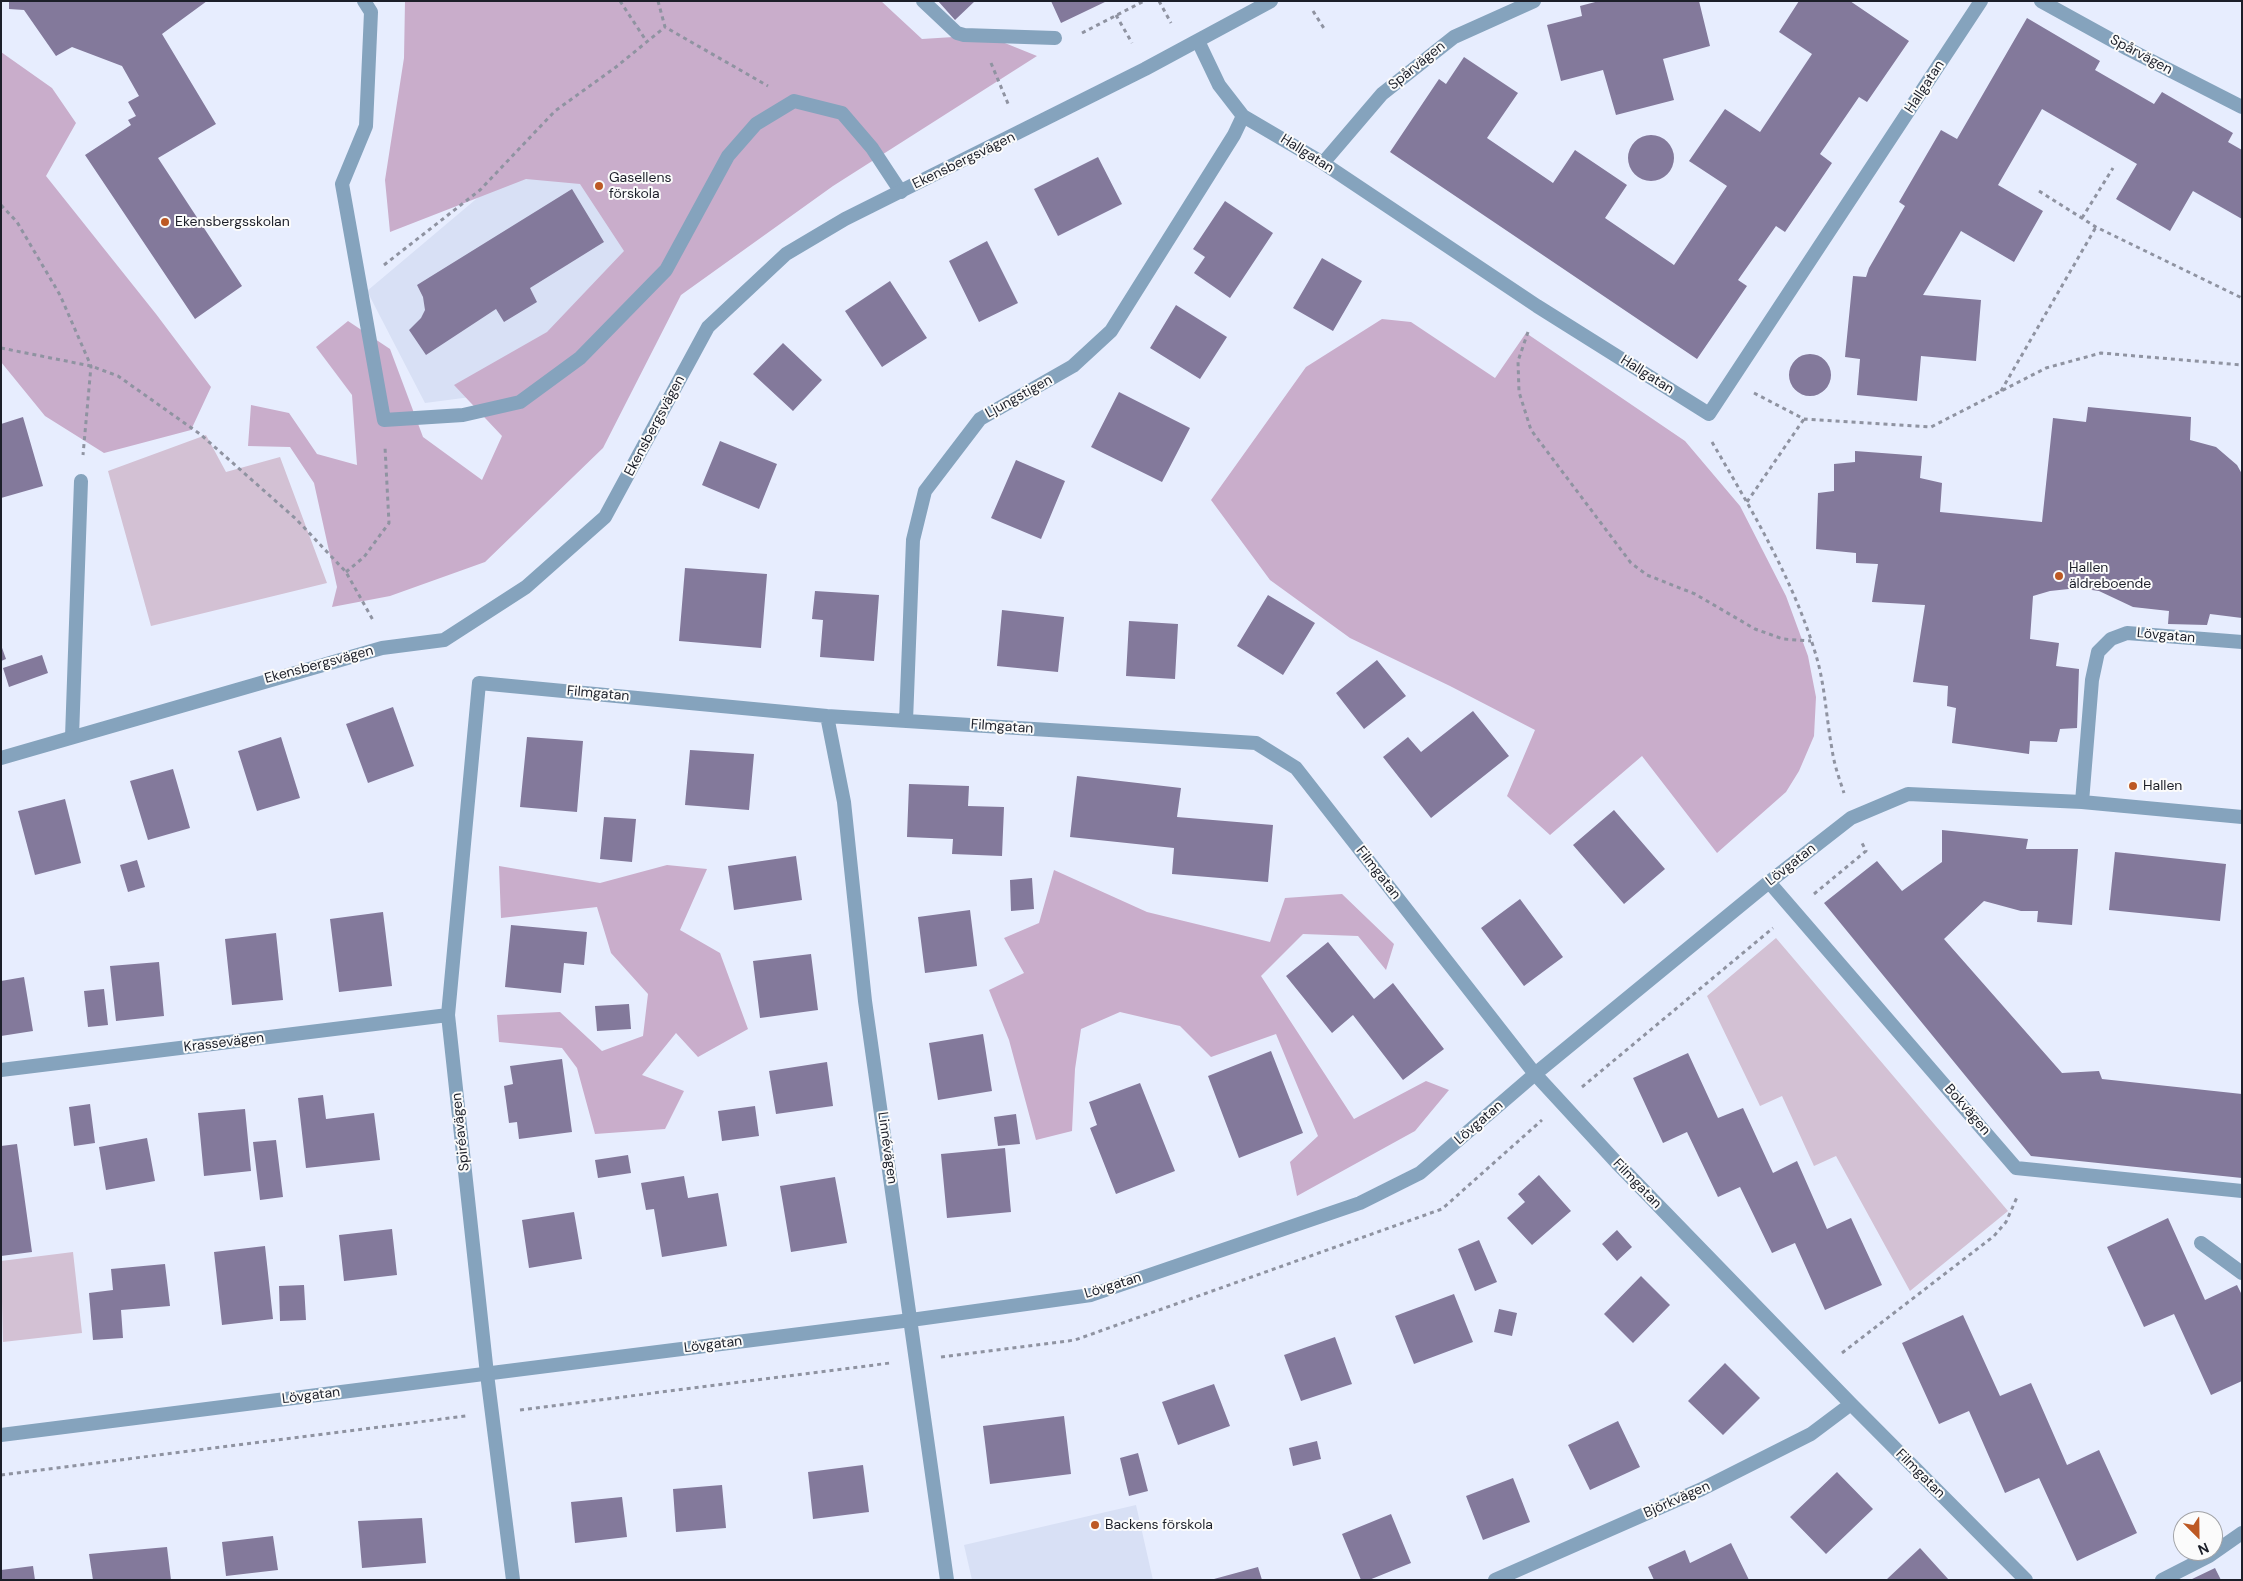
<!DOCTYPE html>
<meta charset="utf-8">
<style>
body{margin:0}
#map{position:relative;width:2243px;height:1581px;overflow:hidden;background:#e7edfe;font-family:"DM Sans",sans-serif}
canvas{display:block}
.frame{position:absolute;inset:0;border:2px solid #1c1f29;pointer-events:none}
.north{position:absolute;left:2173px;top:1511px;width:50px;height:50px;box-sizing:border-box;background:#fbfbfb;border:1px solid #a2a3a7;border-radius:50%;rotate:157deg;font-size:14px;font-weight:700;line-height:20px;text-align:center;color:#1c1f29}
.north::after{content:'';display:block;margin:auto;width:18px;height:22px;background:#bd5924;clip-path:polygon(50% 0,100% 100%,50% 72%,0 100%)}
</style>
<div id="map">
<canvas width="2243" height="1581"></canvas>
<div class="frame"></div>
<div class="north">N</div>
</div>
<script>
const g = document.querySelector('canvas').getContext('2d');
g.lineJoin = 'round';
function fill(path, color) {
  g.fillStyle = color;
  g.fill(path, 'evenodd');
}
function stroke(path, color, width, dash) {
  g.strokeStyle = color;
  g.lineWidth = width;
  g.lineCap = dash ? 'butt' : 'round';
  g.setLineDash(dash || []);
  g.stroke(path);
}
function label(font, color, halo, rows, align = 'center') {
  g.font = font + ' "DM Sans",sans-serif';
  g.lineWidth = 4;
  g.setLineDash([]);
  g.textBaseline = 'middle';
  g.strokeStyle = halo;
  g.fillStyle = color;
  for (const [text, x, y, turn = 0] of rows) {
    g.save();
    g.translate(x, y);
    g.rotate((+turn || 0) * Math.PI / 180);
    g.textAlign = isNaN(turn) ? turn : align;
    if (halo) g.strokeText(text, 0, 0);
    g.fillText(text, 0, 0);
    g.restore();
  }
}
const built = new Path2D(`
 M660,44l94,67 -245,281 -84,11 -58,-112z
 M1136,1505l17,75h-181l-8,-35z`);
const green = new Path2D(`
 M206,435l20,37 54,-15 47,126 -176,43 -43,-155z
 M1776,938l232,273 -98,80 -74,-135 -22,10 -32,-70 -22,10 -53,-110z
 M73,1252l9,81 -79,9 -2,-81z`);
const forest = new Path2D(`
 M405,1h476l41,38 63,-4 52,21 -204,130 -152,109 -78,153 -118,114 -95,34 -58,11 5,-20 -23,-104 -24,-36 -42,-1 3,-41 38,8 28,41 40,11 -5,-70 -36,-48 32,-26 42,28 33,88 59,43 20,-44 -48,-51 93,-53 77,-81 -44,-67 -54,-5 -136,53 -5,-52 19,-122z
 M1,52l51,36 24,35 -30,53 110,138 55,73 -20,43 -87,23 -59,-37 -44,-54z
 M1382,319l29,3 84,56 31,-45 159,108 55,65 46,90 22,60 8,41 -2,39 -15,35 -13,21 -69,61 -75,-97 -92,79 -43,-39 28,-66 -85,-44 -100,-48 -80,-58 -59,-80 95,-133z
 M667,865l40,4 -27,61 40,23 28,76 -50,28 -22,-24 -34,42 42,16 -19,38 -70,5 -18,-66 -15,-20 -63,-6 -2,-27 63,-3 42,39 41,-15 5,-42 -37,-41 -14,-46 -96,11 -2,-52 101,17z
 M1054,870l93,42 123,30 15,-44 57,-4 52,50 -8,26 -28,-34 -55,-2 -42,42 93,143 72,-38 23,9 -34,41 -118,65 -7,-34 28,-26 -42,-102 -65,23 -31,-31 -60,-14 -39,17 -6,40 -3,62 -36,9 -27,-100 -20,-50 35,-17 -20,-35 35,-15z`);
const building = new Path2D(`
 M9,1h198l-45,33 54,90 -58,34 84,128 -47,33 -110,-164 46,-30 -3,-5 8,-4 -8,-14 11,-6 -17,-30 -50,-19 -16,9 -32,-46 -15,-1z
 M938,1h37l-20,19z
 M1051,1h56l-46,22z
 M1599,1h100l11,45 -47,13 11,41 -58,15 -13,-45 -42,11 -14,-56 35,-9 -2,-10z
 M1799,1h51l59,40 -42,61 -8,-5 -39,57 12,9 -47,69 -9,-6 -38,54 9,6 -50,73 -307,-207 49,-73 7,5 18,-27 54,36 -31,45 66,45 22,-33 52,35 -22,33 69,47 53,-79 -38,-25 36,-52 35,23 52,-78 -33,-22z
 M2027,18l73,43 -5,9 59,34 8,-12 71,41 -5,9 14,8v69l-49,-28 -23,40 -54,-32 21,-35 -95,-55 -44,76 45,26 -29,51 -53,-31 -38,64 58,5 -5,61 -55,-5 -4,45 -60,-6 3,-36 -15,-2 8,-81 13,1 3,-9 36,-62 -6,-4 42,-72 16,9z
 M1628 158a23 23 0 1 1 46 0a23 23 0 1 1-46 0Z
 M1098,157l24,47 -64,32 -24,-47z
 M572,189l32,53 -74,46 7,14 -33,20 -8,-13 -70,46 -17,-25 12,-12 4,-8 -2,-13 -6,-12z
 M1225,201l48,32 -43,65 -36,-25 11,-16 -12,-8z
 M987,241l31,62 -39,19 -30,-61z
 M1322,258l40,23 -29,50 -40,-23z
 M890,281l37,57 -45,29 -37,-56z
 M1176,305l51,32 -27,42 -50,-31z
 M783,343l39,37 -29,31 -40,-37z
 M1789 375a21 21 0 1 1 42 0a21 21 0 1 1-42 0Z
 M1119,392l71,36 -28,54 -71,-35z
 M2088,407l103,10 -1,23 26,7 21,18 5,9v144l-32,-4 -3,11 -39,-1 1,-13 -36,-4 -34,-16 -21,-3 -28,3 -17,5 -3,43 29,4 -3,23 23,3 -2,59 -17,1 -3,13 -27,-1 -1,13 -77,-11 4,-35 -9,-2 1,-20 -35,-4 12,-77 -53,-3 6,-38 -22,-1v-10l-40,-4 2,-56 16,-2v-27l21,-2v-11l67,5 -2,22 22,5 -2,29 102,10 11,-104 33,4z
 M23,417l20,69 -42,12v-74z
 M720,441l57,23 -18,45 -57,-24z
 M1016,460l49,21 -24,58 -50,-21z
 M685,568l82,6 -6,74 -82,-7z
 M815,591l64,4 -5,66 -54,-4 3,-37 -11,-1z
 M1268,595l47,28 -32,52 -46,-29z
 M1002,610l62,7 -6,55 -61,-6z
 M1129,621l49,3 -3,55 -49,-3z
 M1,645l5,14 -5,2z
 M42,655l6,18 -39,14 -6,-19z
 M1377,660l29,36 -42,33 -28,-36z
 M393,707l21,59 -46,17 -22,-59z
 M1473,711l36,45 -78,62 -48,-61 25,-20 13,15z
 M281,737l19,61 -43,13 -19,-60z
 M527,737l56,4 -6,71 -57,-5z
 M690,750l64,4 -5,56 -64,-5z
 M173,769l17,59 -42,12 -18,-59z
 M1077,776l104,12 -4,29 96,8 -5,57 -96,-8 2,-26 -104,-11z
 M909,784l60,2 -1,20 36,1 -2,49 -50,-2 1,-15 -46,-2z
 M65,799l16,64 -46,12 -17,-64z
 M1614,810l51,59 -41,35 -51,-59z
 M604,817l32,2 -4,43 -32,-3z
 M1942,830l86,9 -2,10h52l-6,76 -35,-3 1,-11h-17l-37,-10 -40,38 118,134 37,-2 3,8 140,15v84l-211,-22 -207,-253 53,-42 25,30 40,-29z
 M2115,852l111,12 -6,57 -111,-11z
 M796,856l6,44 -68,10 -6,-44z
 M137,860l8,27 -17,5 -8,-27z
 M1032,878l2,31 -23,2 -1,-31z
 M1520,899l43,58 -39,29 -43,-58z
 M970,910l7,56 -52,7 -7,-56z
 M383,912l9,74 -53,6 -9,-73z
 M511,925l76,7 -3,33 -20,-2 -3,30 -56,-6z
 M276,933l7,67 -51,5 -7,-66z
 M1328,942l46,57 19,-16 51,66 -41,31 -50,-65 -21,18 -46,-57z
 M811,954l7,56 -58,8 -7,-57z
 M159,962l5,54 -48,5 -6,-55z
 M24,977l9,54 -32,5v-55z
 M104,989l4,36 -20,2 -4,-36z
 M629,1004l2,25 -34,2 -2,-25z
 M983,1034l9,57 -54,9 -9,-57z
 M1271,1051l32,82 -64,25 -31,-82z
 M1688,1053l30,65 25,-10 30,65 24,-12 30,68 24,-11 31,67 -57,25 -30,-67 -23,10 -32,-66 -22,10 -31,-65 -24,11 -30,-65z
 M562,1059l10,73 -53,7 -2,-17 -8,1 -5,-37 9,-2 -3,-18z
 M827,1062l6,44 -57,8 -7,-43z
 M1140,1083l35,88 -59,23 -26,-66 7,-3 -8,-23z
 M323,1095l3,24 48,-6 6,47 -74,8 -8,-70z
 M90,1104l5,39 -21,3 -5,-39z
 M755,1106l4,30 -37,5 -4,-30z
 M245,1109l6,62 -47,5 -6,-63z
 M1016,1114l4,30 -22,2 -4,-29z
 M147,1138l8,43 -49,9 -7,-43z
 M276,1140l7,57 -23,3 -7,-58z
 M17,1144l15,108 -31,4v-110z
 M1005,1148l6,64 -64,6 -6,-64z
 M628,1155l3,18 -33,5 -3,-18z
 M1539,1175l32,36 -39,34 -25,-27 18,-16 -7,-8z
 M684,1176l4,22 30,-5 9,53 -65,11 -8,-48 -8,1 -5,-27z
 M835,1177l12,66 -56,9 -11,-66z
 M574,1212l8,47 -53,9 -7,-48z
 M2168,1218l37,82 32,-15 5,10v86l-31,14 -37,-81 -30,13 -37,-80z
 M392,1229l5,46 -53,6 -5,-46z
 M1617,1230l15,17 -15,14 -15,-17z
 M1479,1240l18,42 -22,9 -17,-42z
 M265,1246l8,73 -51,6 -8,-73z
 M165,1264l5,42 -49,4 2,28 -30,2 -4,-47 24,-3 -2,-21z
 M1641,1276l29,29 -37,38 -29,-29z
 M304,1285l2,35 -26,1 -1,-35z
 M1454,1294l19,48 -59,22 -19,-48z
 M1499,1309l18,4 -5,23 -18,-4z
 M1963,1315l37,81 31,-13 36,82 32,-15 38,83 -60,28 -38,-83 -34,15 -36,-82 -30,13 -37,-81z
 M1335,1337l17,47 -51,17 -17,-46z
 M1725,1363l35,35 -37,37 -35,-34z
 M1214,1384l16,42 -52,19 -16,-43z
 M1064,1416l7,58 -81,10 -7,-58z
 M1618,1421l22,46 -50,23 -22,-45z
 M1317,1441l4,18 -28,7 -4,-18z
 M1138,1453l10,38 -19,5 -9,-38z
 M863,1465l6,47 -56,7 -5,-47z
 M1837,1472l36,37 -47,45 -36,-37z
 M1513,1478l17,44 -47,18 -17,-44z
 M722,1485l4,43 -50,4 -3,-43z
 M622,1497l5,40 -52,6 -4,-41z
 M1391,1514l20,49 -42,17h-8l-19,-46z
 M422,1518l4,45 -64,5 -4,-47z
 M273,1536l5,34 -52,6 -4,-34z
 M1731,1543l18,37h-95l-6,-13 37,-17 5,13z
 M167,1547l4,33h-78l-4,-26z
 M1920,1548l29,32h-63z
 M33,1566l2,14h-34v-10z
 M1258,1567l4,13h-48v-1z
 M2215,1568l6,12h-31z`);
const path = new Path2D(`
 M620,1l27,41
 M658,1l7,26 103,59
 M1159,1l12,22
 M1313,11l12,19
 M1116,15l16,28
 M1082,33l62,-32
 M991,63l18,43
 M2039,191l57,36 146,71
 M1,205l16,17 43,73 31,71 -8,89
 M2082,218l31,-50
 M384,265l96,-75 75,-79 61,-44 49,-40
 M1528,332l-10,29 1,31 12,38 100,133 16,12 48,19 60,35 28,10 28,2
 M1,348l90,18 27,10 82,58 96,85 50,53 28,50
 M2001,391l95,-164
 M1754,393l50,26 127,8 115,-59 55,-15 141,12
 M1712,442c39,67 80,135 103,210 10,31 11,65 17,97 2,15 7,29 12,44
 M1747,502l57,-83
 M346,572l18,-15 25,-34 -4,-76
 M1814,894l52,-43 -4,-8
 M1582,1087l191,-159
 M1842,1353l152,-117 12,-14 12,-27
 M941,1357l134,-17 367,-131 100,-89
 M520,1410l370,-47
 M1,1475l465,-59`);
const service = new Path2D(`
 M364,1l7,11 -5,114 -24,58 42,236 79,-5 57,-13 60,-44 86,-88 62,-114 28,-32 38,-23 48,12 30,35 29,44
 M923,1l34,32 7,2 91,3
 M72,737l9,-256
 M2201,1243l41,30
 M2162,1580l47,-24 33,-23`);
const minor = new Path2D(`
 M2041,1l87,48 114,58
 M1198,41l21,44 24,31 80,47 214,143 172,108 272,-413
 M1323,163l59,-69 72,-57 80,-36
 M827,716l17,86 21,199 82,579
 M906,721l7,-181 12,-49 55,-72 93,-53 38,-35 123,-196 9,-19
 M1,758l381,-110 62,-8 82,-53 79,-70 103,-190 78,-73 59,-35 300,-150 126,-68
 M2082,802l10,-122 6,-28 13,-13 16,-6 115,9
 M1769,882l247,286 226,23
 M1,1070l447,-55
 M1,1435l910,-115 180,-25 269,-92 60,-30 115,-99 234,-192 82,-64 57,-24 174,8 160,15
 M513,1580l-26,-206 -39,-359 31,-332 348,33 429,27 40,25 239,306 82,89 234,241 175,176
 M1495,1580l207,-91 109,-55 40,-30`);
const markers = [
 [599,186,5,"#bd5924"],
 [165,222,5,"#bd5924"],
 [2059,576,5,"#bd5924"],
 [2133,786,5,"#bd5924"],
 [1095,1525,5,"#bd5924"]
];
const streetNames = [
 ["Spårvägen",2141,55,28],
 ["Spårvägen",1417,66,-39],
 ["Hallgatan",1925,87,-57],
 ["Hallgatan",1307,154,32],
 ["Ekensbergsvägen",964,161,-26],
 ["Hallgatan",1647,375,32],
 ["Ljungstigen",1019,397,-29],
 ["Ekensbergsvägen",655,426,-62],
 ["Lövgatan",2166,636,5],
 ["Ekensbergsvägen",319,665,-15],
 ["Filmgatan",598,694,5],
 ["Filmgatan",1002,727,4],
 ["Lövgatan",1791,865,-38],
 ["Filmgatan",1378,873,52],
 ["Krassevägen",224,1043,-7],
 ["Bokvägen",1967,1110,49],
 ["Lövgatan",1479,1123,-41],
 ["Spiréavägen",461,1132,-96],
 ["Linnévägen",887,1148,82],
 ["Filmgatan",1637,1184,46],
 ["Lövgatan",1113,1286,-17],
 ["Lövgatan",713,1345,-7],
 ["Lövgatan",311,1396,-7],
 ["Filmgatan",1920,1474,45],
 ["Björkvägen",1677,1500,-24]
];
const poiNames = [
 ["Gasellens",609,178],
 ["förskola",609,194],
 ["Ekensbergsskolan",175,222],
 ["Hallen",2069,568],
 ["äldreboende",2069,584],
 ["Hallen",2143,786],
 ["Backens förskola",1105,1525]
];
fill(built, '#d8e0f5');
fill(green, '#d3c1d4');
fill(forest, '#c9adcb');
fill(building, '#83799b');
stroke(path, '#8f93a1', 3, [4, 4]);
stroke(service, '#85a3bd', 14);
stroke(minor, '#85a3bd', 14);
for (const [x, y, r, color] of markers) {
  const dot = new Path2D();
  dot.arc(x, y, r, 0, 2 * Math.PI);
  g.fillStyle = color;
  g.fill(dot);
  stroke(dot, '#fbfbfb', 2);
}
label('14px', '#1c1f29', '#fbfbfb', streetNames);
label('14px', '#1c1f29', '#fbfbfb', poiNames, 'left');
</script>
